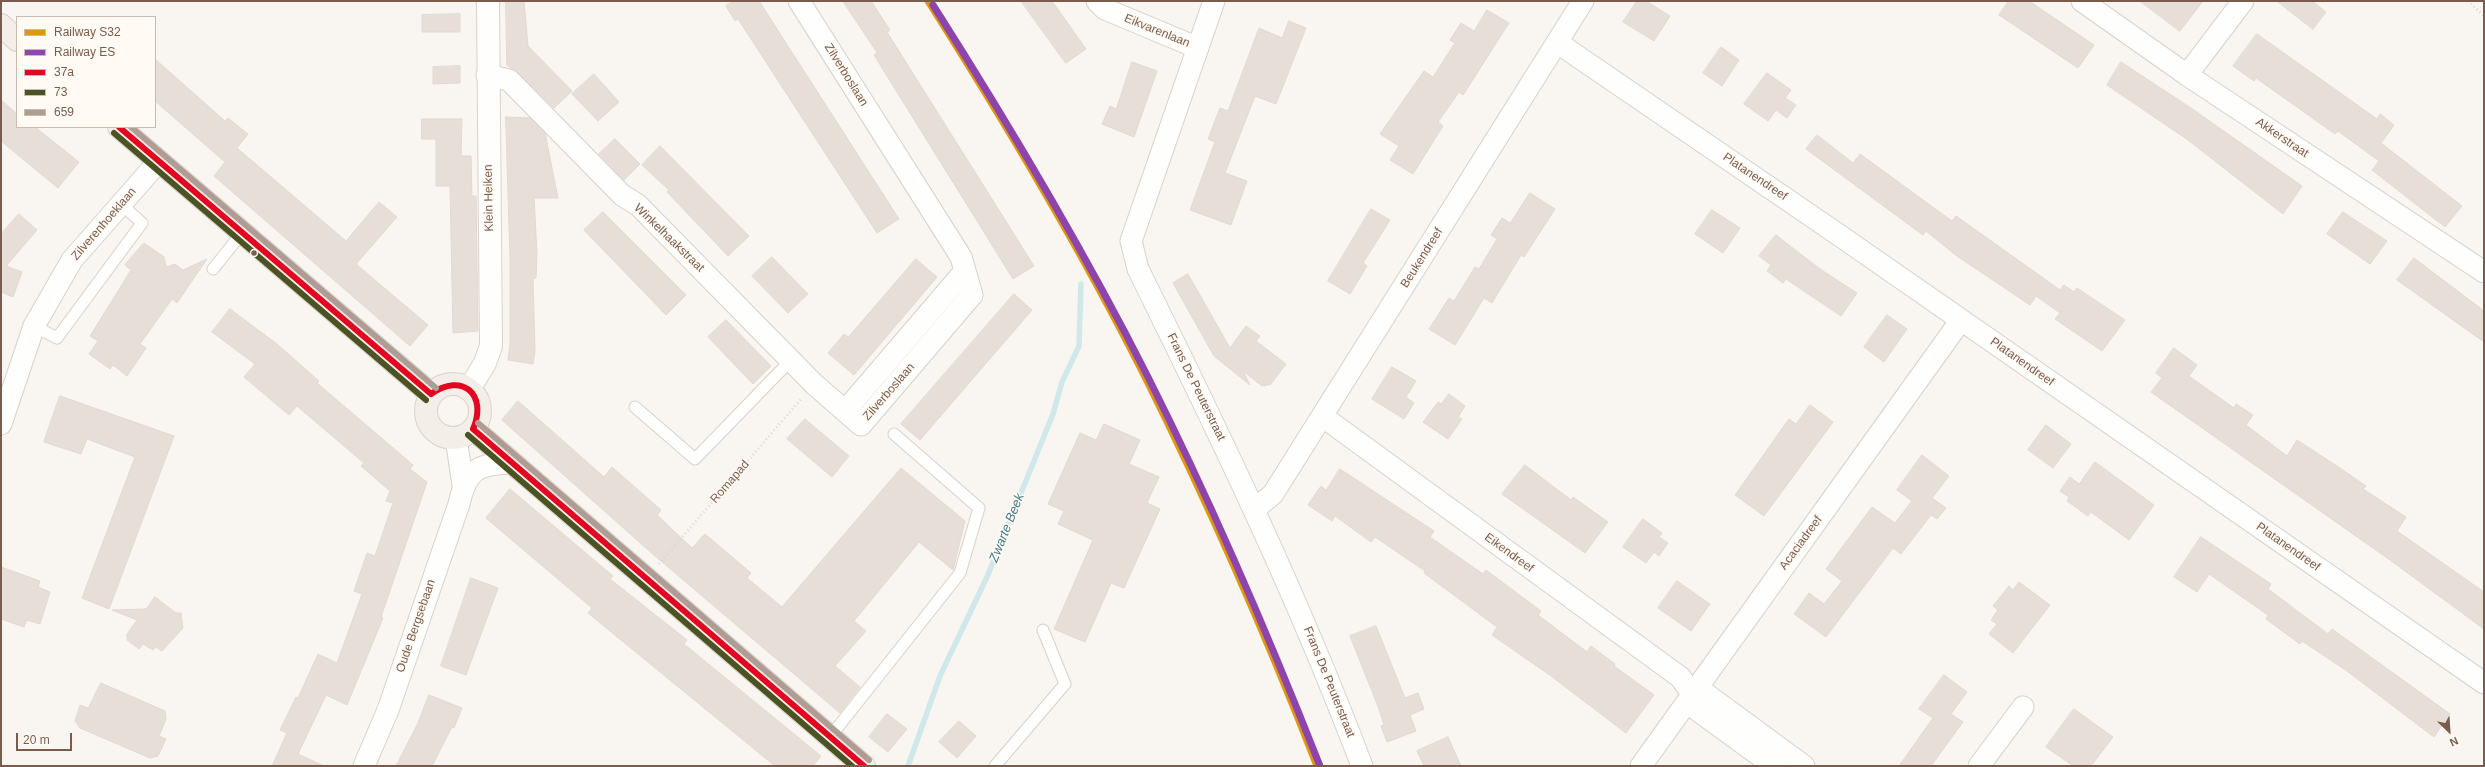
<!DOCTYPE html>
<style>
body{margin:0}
#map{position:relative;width:2485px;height:767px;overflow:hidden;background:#f9f5f0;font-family:Arial,sans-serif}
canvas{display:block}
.frame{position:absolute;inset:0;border:2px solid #7a5c4d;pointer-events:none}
.legend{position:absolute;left:16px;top:16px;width:140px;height:112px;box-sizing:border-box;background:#fffaf3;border:1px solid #cabbb1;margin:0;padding:5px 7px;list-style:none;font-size:12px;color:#7a5c4d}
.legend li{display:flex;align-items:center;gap:8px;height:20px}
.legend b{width:20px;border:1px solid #cabbb1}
.north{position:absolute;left:2429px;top:711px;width:40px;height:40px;-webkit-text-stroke:3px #fffaf3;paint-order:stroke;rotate:155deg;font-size:11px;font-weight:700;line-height:16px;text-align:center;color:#7a5c4d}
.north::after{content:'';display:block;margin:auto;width:14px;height:18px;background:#7a5c4d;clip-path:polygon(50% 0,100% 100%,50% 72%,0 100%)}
.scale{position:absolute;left:16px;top:733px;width:56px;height:18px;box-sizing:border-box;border:2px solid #7a5c4d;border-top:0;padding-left:5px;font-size:12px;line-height:14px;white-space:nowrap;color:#7a5c4d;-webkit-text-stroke:3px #fffaf3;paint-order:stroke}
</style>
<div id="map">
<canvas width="2485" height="767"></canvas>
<div class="frame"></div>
<ul class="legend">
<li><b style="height:5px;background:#de970f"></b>Railway S32</li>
<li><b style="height:5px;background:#8e44ad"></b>Railway ES</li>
<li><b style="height:5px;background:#e40521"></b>37a</li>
<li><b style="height:5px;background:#4a5321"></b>73</li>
<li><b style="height:5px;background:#af9d94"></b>659</li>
</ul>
<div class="north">N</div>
<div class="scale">20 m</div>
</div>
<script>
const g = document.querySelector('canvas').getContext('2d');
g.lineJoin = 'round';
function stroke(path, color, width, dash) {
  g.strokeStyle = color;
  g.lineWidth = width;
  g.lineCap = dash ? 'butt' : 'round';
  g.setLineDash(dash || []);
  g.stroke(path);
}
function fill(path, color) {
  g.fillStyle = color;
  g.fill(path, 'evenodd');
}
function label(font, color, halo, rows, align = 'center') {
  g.font = font + ' Arial,sans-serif';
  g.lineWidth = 3;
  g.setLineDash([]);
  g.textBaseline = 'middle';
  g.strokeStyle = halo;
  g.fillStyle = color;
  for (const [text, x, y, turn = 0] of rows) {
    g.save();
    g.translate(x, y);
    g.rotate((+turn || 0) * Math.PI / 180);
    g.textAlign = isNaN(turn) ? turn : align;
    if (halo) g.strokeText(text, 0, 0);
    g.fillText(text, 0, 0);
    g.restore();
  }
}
const stream = new Path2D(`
 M908,766l32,-90 47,-99 66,-163 9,-32 17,-36 2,-62`);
const building = new Path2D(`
 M506,1h18l4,45 44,45 -18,17 -37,-36 -10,-7z
 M734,1h25l140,218 -22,14 -139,-214 -3,2 -9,-15z
 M843,1h28l19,29 -3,2 147,234 -21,13 -139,-224 3,-2z
 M1021,1h31l34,48 -20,14z
 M1637,1h9l24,15 -16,25 -31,-19z
 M2009,1h20l65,44 -16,23 -79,-53z
 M2140,1h63l-23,30z
 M2277,1h35l14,11 -13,17z
 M1487,10l22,13 -46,72 -4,-3 -21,30 5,4 -30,48 -23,-14 9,-14 -19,-12 44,-63 9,6 22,-34 -5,-3 11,-17 13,8z
 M460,14v18h-38v-17z
 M1289,21l17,7 -30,76 -21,-8 -30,77 22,8 -16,44 -41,-15 25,-68 -7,-3 12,-31 8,3 31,-83 23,10z
 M2257,34l120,85 3,-5 14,11 -13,18 81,63 -17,21 -73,-57 7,-9 -41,-30 -3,3 -79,-56 -2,3 -21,-15z
 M1721,47l18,13 -17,26 -19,-13z
 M155,59l70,62 3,-3 20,16 -11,14 109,93 33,-39 18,15 -41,47 72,61 -18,21 -196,-170 11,-14 -70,-61z
 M1132,62l25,9 -23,66 -32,-13 8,-18 6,3z
 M2121,62l70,46 111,78 -19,28 -95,-74 -81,-55z
 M460,66v17l-27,1v-17z
 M1767,73l24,17 -6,8 11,7 -9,13 -11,-8 -8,11 -24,-17z
 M594,74l25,28 -21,19 -26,-27z
 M1,100l16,14v13h18l44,35 -21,26 -57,-47z
 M506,117l24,1 15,15 13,65h-24l3,55 -1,25h-3l2,73 -2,13 -25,-4 2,-17v-84z
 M422,119h40l-1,37h10l1,40h4l2,135 -25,2 -3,-147h-14v-47h-14z
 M1817,135l36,28 7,-9 92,67 4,-5 104,74 4,-5 10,7 3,-4 48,32 -23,31 -47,-32 5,-6 -24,-17 -6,9 -73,-49 -31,-25 -3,4 -117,-86z
 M615,139l25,25 -16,16 -25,-26z
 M660,146l89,90 -21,20 -61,-64 2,-2 -27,-25z
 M1530,193l25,16 -31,48 -3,-2 -29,48 -8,-5 -29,47 -26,-16 20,-31 5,3 21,-34 4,2 18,-30 -6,-4 11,-17 8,5z
 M1371,209l19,11 -27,43 4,3 -17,28 -22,-13z
 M1712,210l28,18 -17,25 -28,-19z
 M603,212l83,83 -20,20 -82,-85z
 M2343,212l44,29 -17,23 -43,-30z
 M19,214l18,16 -31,36 16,6 -9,25 -12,-5v-58z
 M1776,235l44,34 37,24 -16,23 -55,-37 -3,4 -16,-12 4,-6 -12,-9z
 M144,243l20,14 2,10 9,-3 8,6 24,-11 -30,44 -5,-4 -32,45 6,4 -19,28 -14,-11 -3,4 -21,-15 9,-13 -8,-5 41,-66 -6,-5z
 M772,257l36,37 -20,19 -36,-37z
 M2414,258l70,53v31l-87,-62z
 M916,259l21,18 -83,98 -26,-22 16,-19 4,3z
 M1188,274l42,74 16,-22 14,10 -4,5 30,23 -15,20 -9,2 -19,-15 7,14 -36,-29 -41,-73z
 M1014,294l18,16 -112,130 -19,-16z
 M230,309l47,35 42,37 -2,2 96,82 -3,4 17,13 -46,135 2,1 -36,87 -21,-10 -28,59 26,12h-52l15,-33 -7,-3 16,-33 2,1 20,-44 19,9 25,-69 -8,-3 13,-38 8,3 18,-53 -7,-2 4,-10 -29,-25 3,-3 -67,-57 -8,9 -45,-38 11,-13 -43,-32z
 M1887,315l20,14 -23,33 -20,-15z
 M726,320l45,46 -18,18 -45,-47z
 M2174,348l23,17 -8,11 45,32 2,-4 17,11 -7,10 41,31 10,-16 43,28 26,18 -3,3 43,28 -9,14 87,61v37l-94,-69 -239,-168 11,-14 -6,-5z
 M1392,367l24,14 -10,16 8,6 -10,16 -32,-20z
 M1449,394l16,12 -7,11 4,2 -14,20 -25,-17 15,-20 3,2z
 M60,396l114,40 -65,173 -27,-11 53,-141 -48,-18 -6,15 -37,-12z
 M518,401l86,76 8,-10 49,43 -4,5 35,33 13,-14 46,39 -4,5 35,29 119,-139 64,53 -12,49 -34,-28 -65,79 12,10 -31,35 25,21 -20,26 -185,-157 -153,-136z
 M1810,405l23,17 -69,94 -29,-21 54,-76 7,5z
 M805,419l44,37 -17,21 -45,-38z
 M1104,424l36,16 -11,24 30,13 -12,26 13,6 -36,79 -13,-5 -26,59 -31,-13 39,-89 -35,-16 6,-13 -16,-7 32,-71 16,7z
 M2046,425l25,19 -18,24 -25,-18z
 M1922,455l27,21 -17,22 14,10 -9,11 -6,-4 -30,39 -8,-6 -67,89 -32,-23 15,-21 15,11 18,-23 -16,-12 46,-62 23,16 17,-22 -15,-11z
 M2095,462l59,43 -25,35 -38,-28 -3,4 -21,-15 2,-4 -9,-6 10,-14 9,7z
 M1525,465l46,35 2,-3 35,25 -23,31 -83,-59z
 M1340,469l94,62 -4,6 53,37 3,-4 55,41 -3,4 49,37 4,-6 24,18 -1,2 40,29 -28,38 -75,-57 -59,-41 5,-8 -73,-54 1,-2 -50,-34 -4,5 -36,-26 -3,5 -24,-16 13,-19 5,4z
 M510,489l103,87 -3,3 77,61 -3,4 137,112 -8,10h-38l-187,-153 4,-5 -106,-90z
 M1643,519l19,14 -3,4 9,6 -9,13 -5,-4 -8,11 -23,-16z
 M2201,537l70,47 -3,5 60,45 4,-5 118,85 -16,23 -87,-66 -45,-30 -2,3 -34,-25 2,-4 -59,-41 -12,18 -23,-15z
 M1,567l39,14 -2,6 12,5 -10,32 -13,-4 -3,7 -23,-8z
 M471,578l27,10 -32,87 -25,-9z
 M1677,581l33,23 -19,27 -33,-23z
 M2019,582l31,23 -37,48 -24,-19 8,-10 -6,-4 7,-10 -5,-4 16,-20 4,4z
 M155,597l21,16h5l2,15 -21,23 -6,-4 -3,3 -10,-6 -4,5 -12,-9v-6l10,-14 -25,-10 34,-1z
 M1376,626l29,72 13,-5 6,16 -14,6 6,16 -29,11 -6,-16 3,-1 -5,-16 -29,-73z
 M1944,675l23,17 -16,22 12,8 -32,44h-32l34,-48 -14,-9z
 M101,683l64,28 1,8 -7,17 7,3 -8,17 -8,2 -70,-30 -3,-4 -2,-3 5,-16 8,3z
 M429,695l33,13 -8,20 -2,-1 -20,39h-36l22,-43z
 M2074,709l39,28 -22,29h-18l-27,-19z
 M887,714l20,15 -19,23 -19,-15z
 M959,721l17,15 -19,22 -18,-16z
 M1448,737l13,29h-37l-7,-15z`);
const path = new Path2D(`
 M2468,1l16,15
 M659,564l143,-166`);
const lane = new Path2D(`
 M213,269l29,-36
 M34,326l23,12 85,-115 -21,-19
 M635,407l60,52 96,-99
 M830,737l130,-164 19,-65 -85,-74
 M995,766l70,-82 -22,-54`);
const street = new Path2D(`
 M1097,1l8,8 93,39
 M1214,1l-83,240 7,28c81,164 159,325 224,497
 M2082,1l105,74 297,197
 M1558,43l278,190 648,450
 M487,75l22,5 6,6 107,109 16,10 176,179 47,41 111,-130 -11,-38 -162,-256
 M2187,75l56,-74
 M845,411l119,-139
 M1322,416l358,261 12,16 5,17 77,56
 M1,424l33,-98 38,-66 87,-99
 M456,438l7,47
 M1255,509l18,-15 310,-493
 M1692,693l14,1 98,72
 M364,766l24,-56 71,-206c8,-35 19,-40 53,-41
 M1641,766l320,-446
 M1979,766l44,-59`);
const secondary = new Path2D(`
 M469,389l16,-26 6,-17 -3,-345`);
const primary = new Path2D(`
 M1,25l16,15
 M119,127l312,267
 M426 411a27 27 0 1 1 54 0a27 27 0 1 1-54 0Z
 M473,429l391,337`);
const bus1 = new Path2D(`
 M119,127l312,267
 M431,394c31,-22 57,0 42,35
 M473,429l391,337`);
const bus2 = new Path2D(`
 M114,133l312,267
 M468,435l384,331`);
const bus3 = new Path2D(`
 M131,127l305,261
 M478,423l391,337`);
const rail1 = new Path2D(`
 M928,1c77,122 151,245 216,374 64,128 121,258 173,391`);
const rail2 = new Path2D(`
 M933,5c77,121 150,244 215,372 64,127 120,257 172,389`);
const markers = [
 [254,253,3.5,"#7a5c4d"]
];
const streetNames = [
 ["Eikvarenlaan",1157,31,22],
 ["Zilverboslaan",846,75,58],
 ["Akkerstraat",2282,138,34],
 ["Platanendreef",1755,177,34],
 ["Klein Heiken",489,198,-91],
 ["Zilverenhoeklaan",104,224,-49],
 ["Winkelhaakstraat",669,238,44],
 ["Beukendreef",1422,258,-58],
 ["Platanendreef",2022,362,35],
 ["Frans De Peuterstraat",1196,387,64],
 ["Zilverboslaan",889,392,-49],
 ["Romapad",730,482,-49],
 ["Acaciadreef",1801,543,-54],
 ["Platanendreef",2288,547,35],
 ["Eikendreef",1509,553,36],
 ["Oude Bergsebaan",416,626,-71],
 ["Frans De Peuterstraat",1329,682,68]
];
const waterNames = [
 ["Zwarte Beek",1007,528,-68]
];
stroke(stream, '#d0e8ea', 5.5);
fill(building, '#e6ded7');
stroke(building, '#e2d8d2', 1);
stroke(lane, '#d7d1cb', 13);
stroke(street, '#d7d1cb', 23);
stroke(secondary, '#d9d2cb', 24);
stroke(primary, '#dad1cc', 24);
stroke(path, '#dcd5d0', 2.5, [1, 3]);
stroke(lane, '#fefefd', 11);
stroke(street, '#fefefd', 21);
stroke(secondary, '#fefefd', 22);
stroke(primary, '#f3eee8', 22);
stroke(bus1, '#e40521', 6);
stroke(bus2, '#4a5321', 6);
stroke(bus3, '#af9d94', 6);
stroke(rail1, '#de970f', 7);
stroke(rail2, '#8e44ad', 7);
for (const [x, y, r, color] of markers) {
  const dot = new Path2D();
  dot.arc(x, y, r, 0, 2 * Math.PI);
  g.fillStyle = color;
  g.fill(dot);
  stroke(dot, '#fffaf3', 1.5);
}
label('12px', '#7a5c4d', '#fffaf3', streetNames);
label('italic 13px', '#437c86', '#fffaf3', waterNames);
</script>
